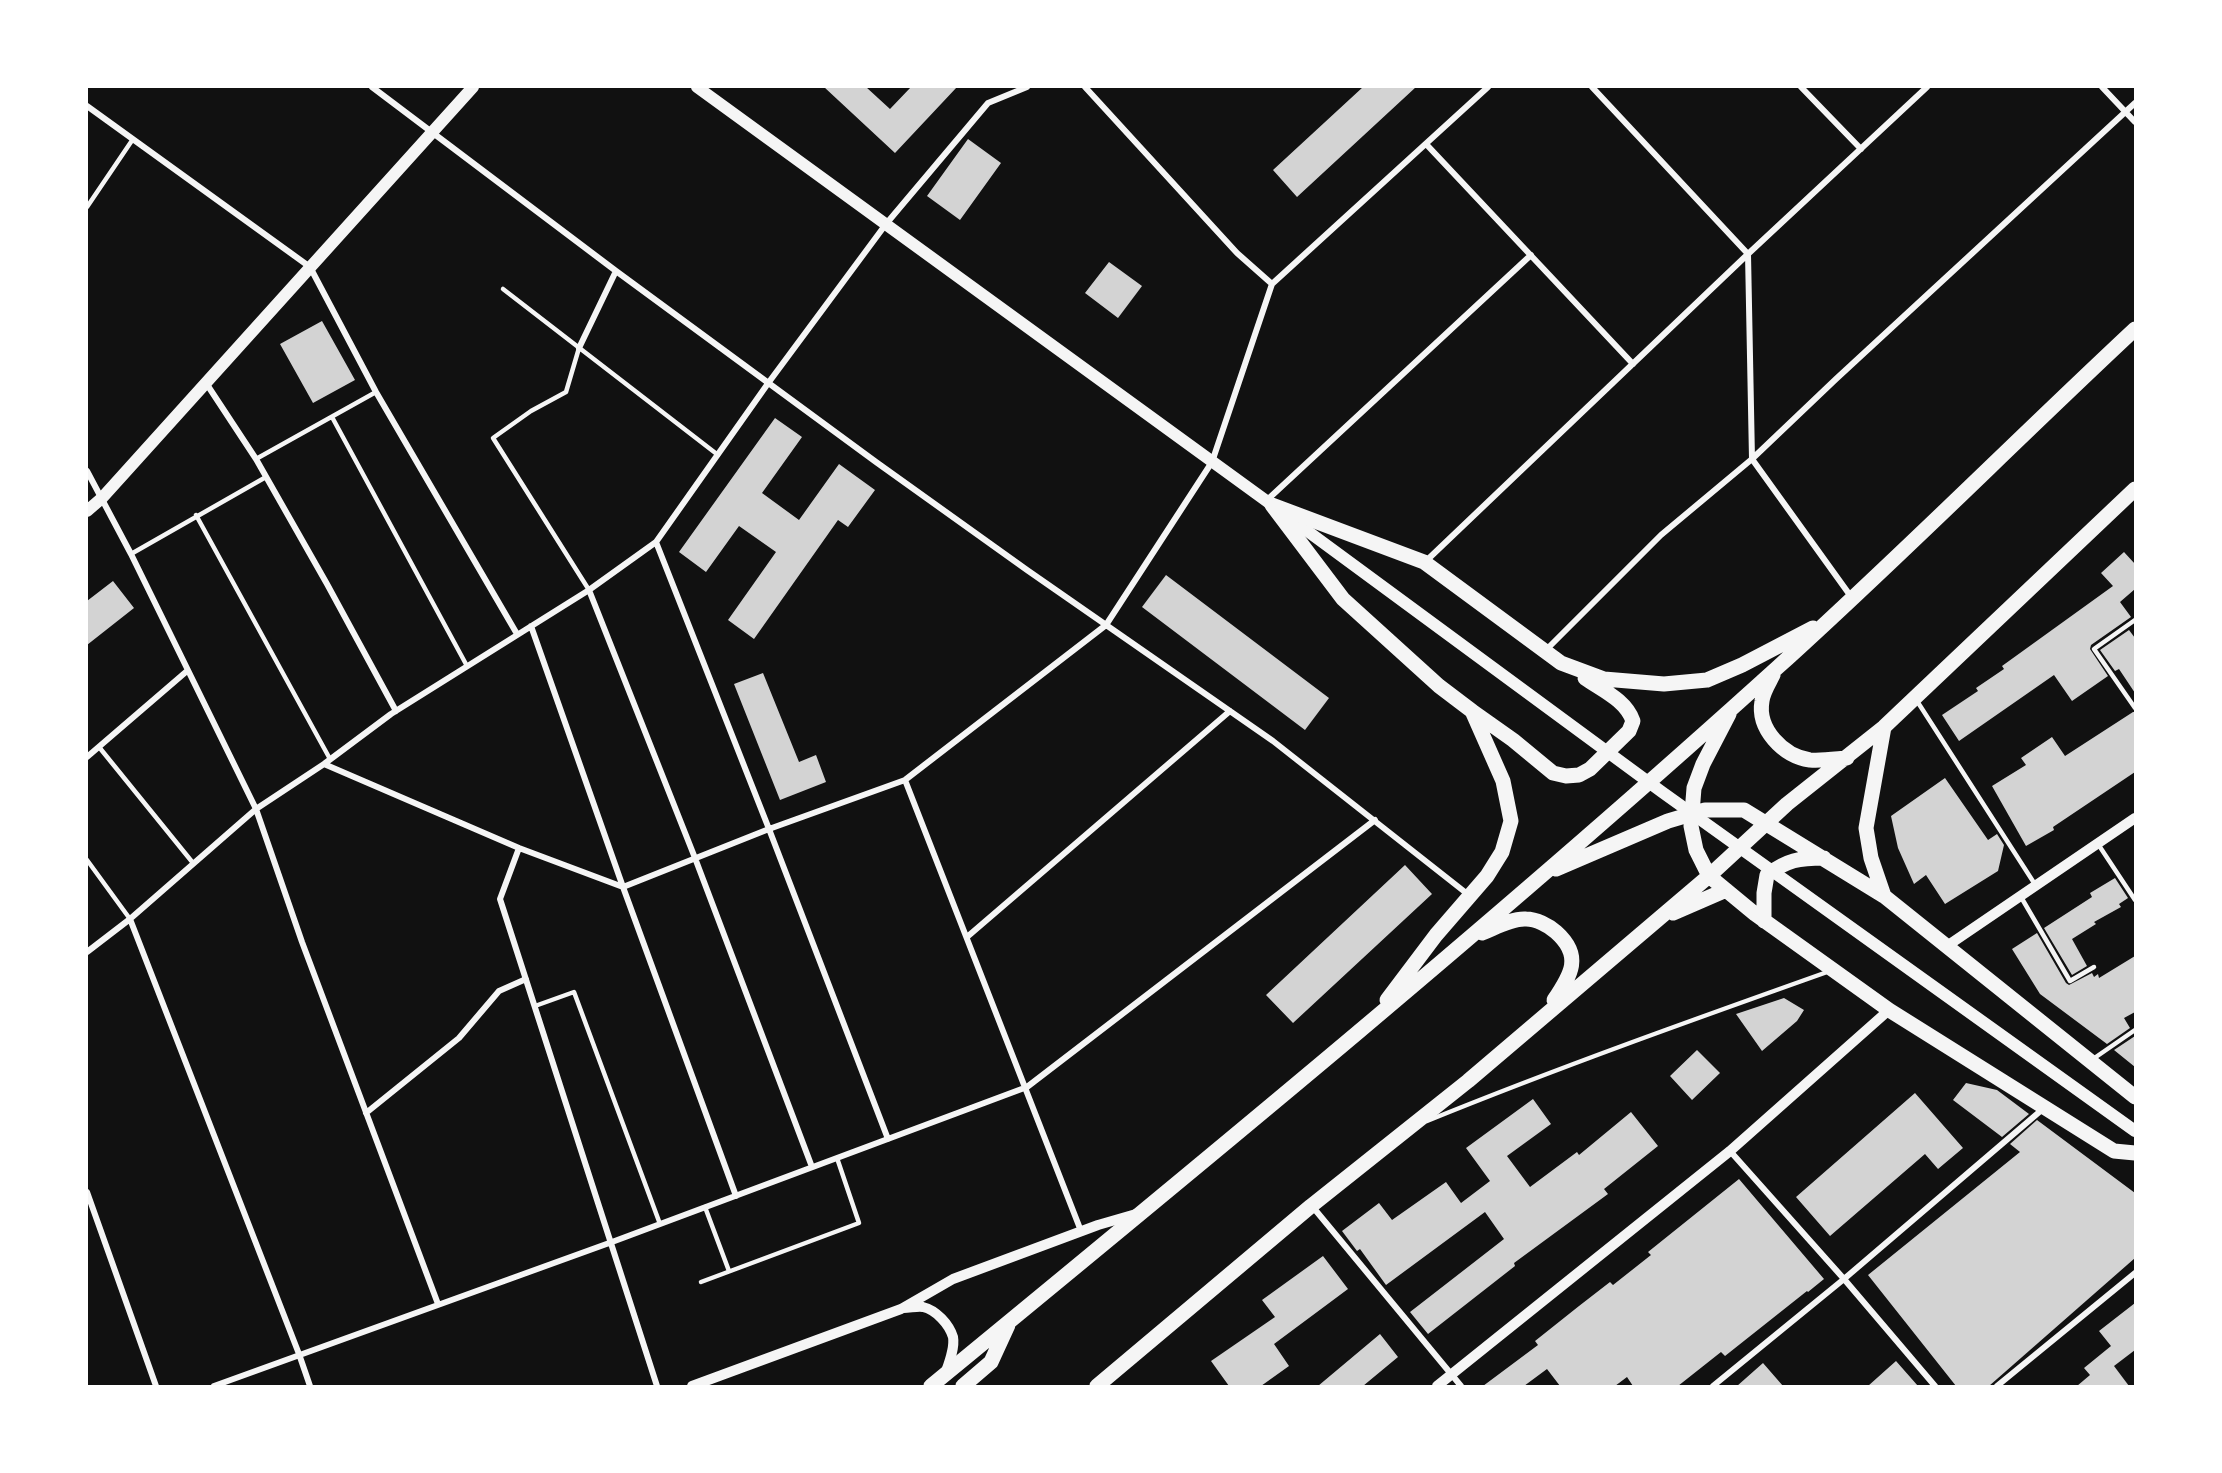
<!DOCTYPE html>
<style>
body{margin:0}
#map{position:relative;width:2222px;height:1473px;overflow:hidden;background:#111;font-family:"PT Sans Narrow",sans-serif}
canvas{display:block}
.frame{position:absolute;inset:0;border:88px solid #fff;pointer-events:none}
</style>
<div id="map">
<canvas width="2222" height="1473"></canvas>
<div class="frame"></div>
</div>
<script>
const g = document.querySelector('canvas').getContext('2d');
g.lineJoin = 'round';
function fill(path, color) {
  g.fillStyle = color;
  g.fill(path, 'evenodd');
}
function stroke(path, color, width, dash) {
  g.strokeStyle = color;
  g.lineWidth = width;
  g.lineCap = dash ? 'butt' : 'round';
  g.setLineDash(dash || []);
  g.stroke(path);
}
const building = new Path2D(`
 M824,87h42l24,22 21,-22h46l-62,66z
 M1363,87h53l-119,110 -24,-27z
 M968,139l33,24 -41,57 -33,-24z
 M1109,262l33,24 -24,32 -33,-25z
 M322,321l33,59 -42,23 -33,-59z
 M775,418l27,19 -40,56 37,27 40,-56 36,26 -27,37 -10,-7 -84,119 -26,-19 48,-68 -37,-26 -33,46 -27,-20z
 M2124,552l11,12v25l-15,13 11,15 -40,28 -1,4 18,27 -36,25 -18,-26 -95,66 -17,-26 36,-24 -2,-3 28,-19 -2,-3 111,-80 -12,-13z
 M1166,575l163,123 -24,32 -163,-123z
 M113,581l21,27 -47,37v-44z
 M2129,630l6,8v55l-16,-24 -4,2 -15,-21z
 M763,673l36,89 17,-7 10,27 -46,18 -46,-116z
 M2133,712h2v60l-82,55 1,3 -28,16 -34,-60 34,-21 -5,-7 31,-21 13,19z
 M1945,778l43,62 9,-6 7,11 -6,26 -53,33 -19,-29 -12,9 -16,-36 -7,-32z
 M1405,865l27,29 -139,129 -27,-28z
 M2115,878l13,20 -9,6 2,3 -27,15 2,2 -24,15 15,27 -15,9 -28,-47 48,-31 -2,-4z
 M2037,933l29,50 3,2 23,-12 2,4 4,-3 1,4 36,-22v56l-11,6 6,10 -23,16 -67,-50 -28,-45z
 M1784,998l20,12 -7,11 -35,30 -26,-37z
 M2135,1036v31l-21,-17z
 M1697,1050l23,23 -28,27 -22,-24z
 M1966,1083l31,7 32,24 -27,23 -49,-37z
 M1915,1093l48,55 -25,21 -13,-15 -95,82 -34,-39z
 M1533,1099l18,25 -44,32 23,31 47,-35 2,3 52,-43 27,34 -54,43 4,5 -94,69 1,3 -87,68 -18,-22 94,-73 -19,-27 -99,73 -26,-36 -3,2 -15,-20 37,-28 13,17 54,-38 15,21 29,-22 -24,-33z
 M2037,1120l98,73v65l-146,128h-33l-88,-111 152,-123 -10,-8z
 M1739,1179l85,100 -16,13 -1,-1 -82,65 -4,-4 -43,34h-45l-6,-9 -12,9h-55l-13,-17 -23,17h-41l55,-41 -3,-4 44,-35 31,-24 3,3 38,-30 -3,-3z
 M1323,1256l25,33 -74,55 15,22 -28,20h-32l-18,-25 64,-44 -13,-17z
 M2135,1303v47l-21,16 15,20h-52l13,-11 -6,-7 27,-22 -12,-15z
 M1380,1334l18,23 -35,29h-45z
 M1896,1361l22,25h-50z
 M1763,1363l20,23h-46z`);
const service = new Path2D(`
 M87,207l46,-68
 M503,289l215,166
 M579,348l-13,44 -35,19 -38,27 96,152
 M332,417l135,249
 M256,459l120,-67
 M196,515l134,244
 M131,554l135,-77
 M2135,620l-41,29 41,59
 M1917,701l119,185
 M99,747l94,116
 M2098,844l37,56
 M87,860l43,59
 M2021,897l49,84 24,-14
 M535,1006l39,-14 86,232
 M2093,1059l42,-29
 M1427,1121c133,-54 268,-102 403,-150
 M705,1207l24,64
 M701,1282l158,-59 -22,-65`);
const minor = new Path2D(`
 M372,87l244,184 260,191 151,108 246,171 197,155
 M1085,87l152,166 35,31
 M1592,87l156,167 4,205 100,139
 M1801,87l60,62
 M2102,87l33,35
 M87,106l223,161 66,125 141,242
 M1426,144l207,220
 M579,348l37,-77
 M206,383l50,76 71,125 69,127
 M87,471l44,83 125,255 46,133 136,362
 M1266,501l265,-246
 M656,542l113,287 119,310
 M1425,562l323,-308 179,-167
 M589,590l106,268 117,309
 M531,626l92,261 113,309
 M1546,650l115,-115 91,-76 84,-80 299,-276
 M87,757l100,-86
 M324,764l195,84 104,39 146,-58 136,-49 201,-155 106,-163 60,-178 216,-197
 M905,780l176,451
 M519,848l-19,51 157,487
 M130,919l169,435 11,32
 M967,937l263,-226
 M87,952l43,-33 126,-110 68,-45 67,-50 198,-124 67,-48 113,-160 117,-158 102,-121 39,-16
 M366,1113l93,-75 40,-47 27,-12
 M1730,1151l114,128 91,107
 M87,1192l69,194
 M1312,1206l149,180
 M214,1386l398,-144 415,-155 348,-267
 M1713,1386l131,-107 200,-171
 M1997,1386l138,-113`);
const tertiary = new Path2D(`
 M1947,946l188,-128
 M904,1308c6,0 14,-2 19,-1 13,3 26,17 30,30 2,11 -4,26 -8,37
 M692,1386l209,-77 52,-30 145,-54 38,-11
 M1437,1386l293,-235 159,-141`);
const secondary = new Path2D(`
 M697,87l575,418 390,287 473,339
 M87,511l15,-13 371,-411`);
const primary = new Path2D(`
 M1272,505l71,94 96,87 33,25 31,70 8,40 -9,31 -15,24 -51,59 -49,65
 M1272,505l152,57 137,101 43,16 60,5 43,-4 35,-15 71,-37
 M1773,675c-4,8 -10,17 -11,26 -5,28 21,55 48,59 11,1 25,-1 37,-2
 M1472,711l41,29 40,33 13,3 13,-1 11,-6 39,-38 4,-10c-7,-21 -31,-31 -48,-43
 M1729,714l-26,50 -9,24 -3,38 5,24 13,26 46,38 134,96 225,141 21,2
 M1556,869l112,-48 37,-11h39l140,86 251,201
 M1884,896l-13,-38 -5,-30 18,-101
 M1673,913l53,-23
 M1764,921v-28l3,-18c20,-15 32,-17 57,-17
 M1482,933c13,-5 30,-15 44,-14 10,0 22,6 30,13 27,24 15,43 -2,68
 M931,1386c286,-235 572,-470 847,-719 122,-110 237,-226 357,-338
 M963,1386l28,-24 17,-37
 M1097,1386l214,-180 157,-125 241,-205 78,-72 97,-77 251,-238`);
fill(building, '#d3d3d3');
stroke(service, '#f5f5f5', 4.5);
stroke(minor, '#f5f5f5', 6);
stroke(tertiary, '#f5f5f5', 10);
stroke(secondary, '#f5f5f5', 12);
stroke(primary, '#f5f5f5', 15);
</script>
